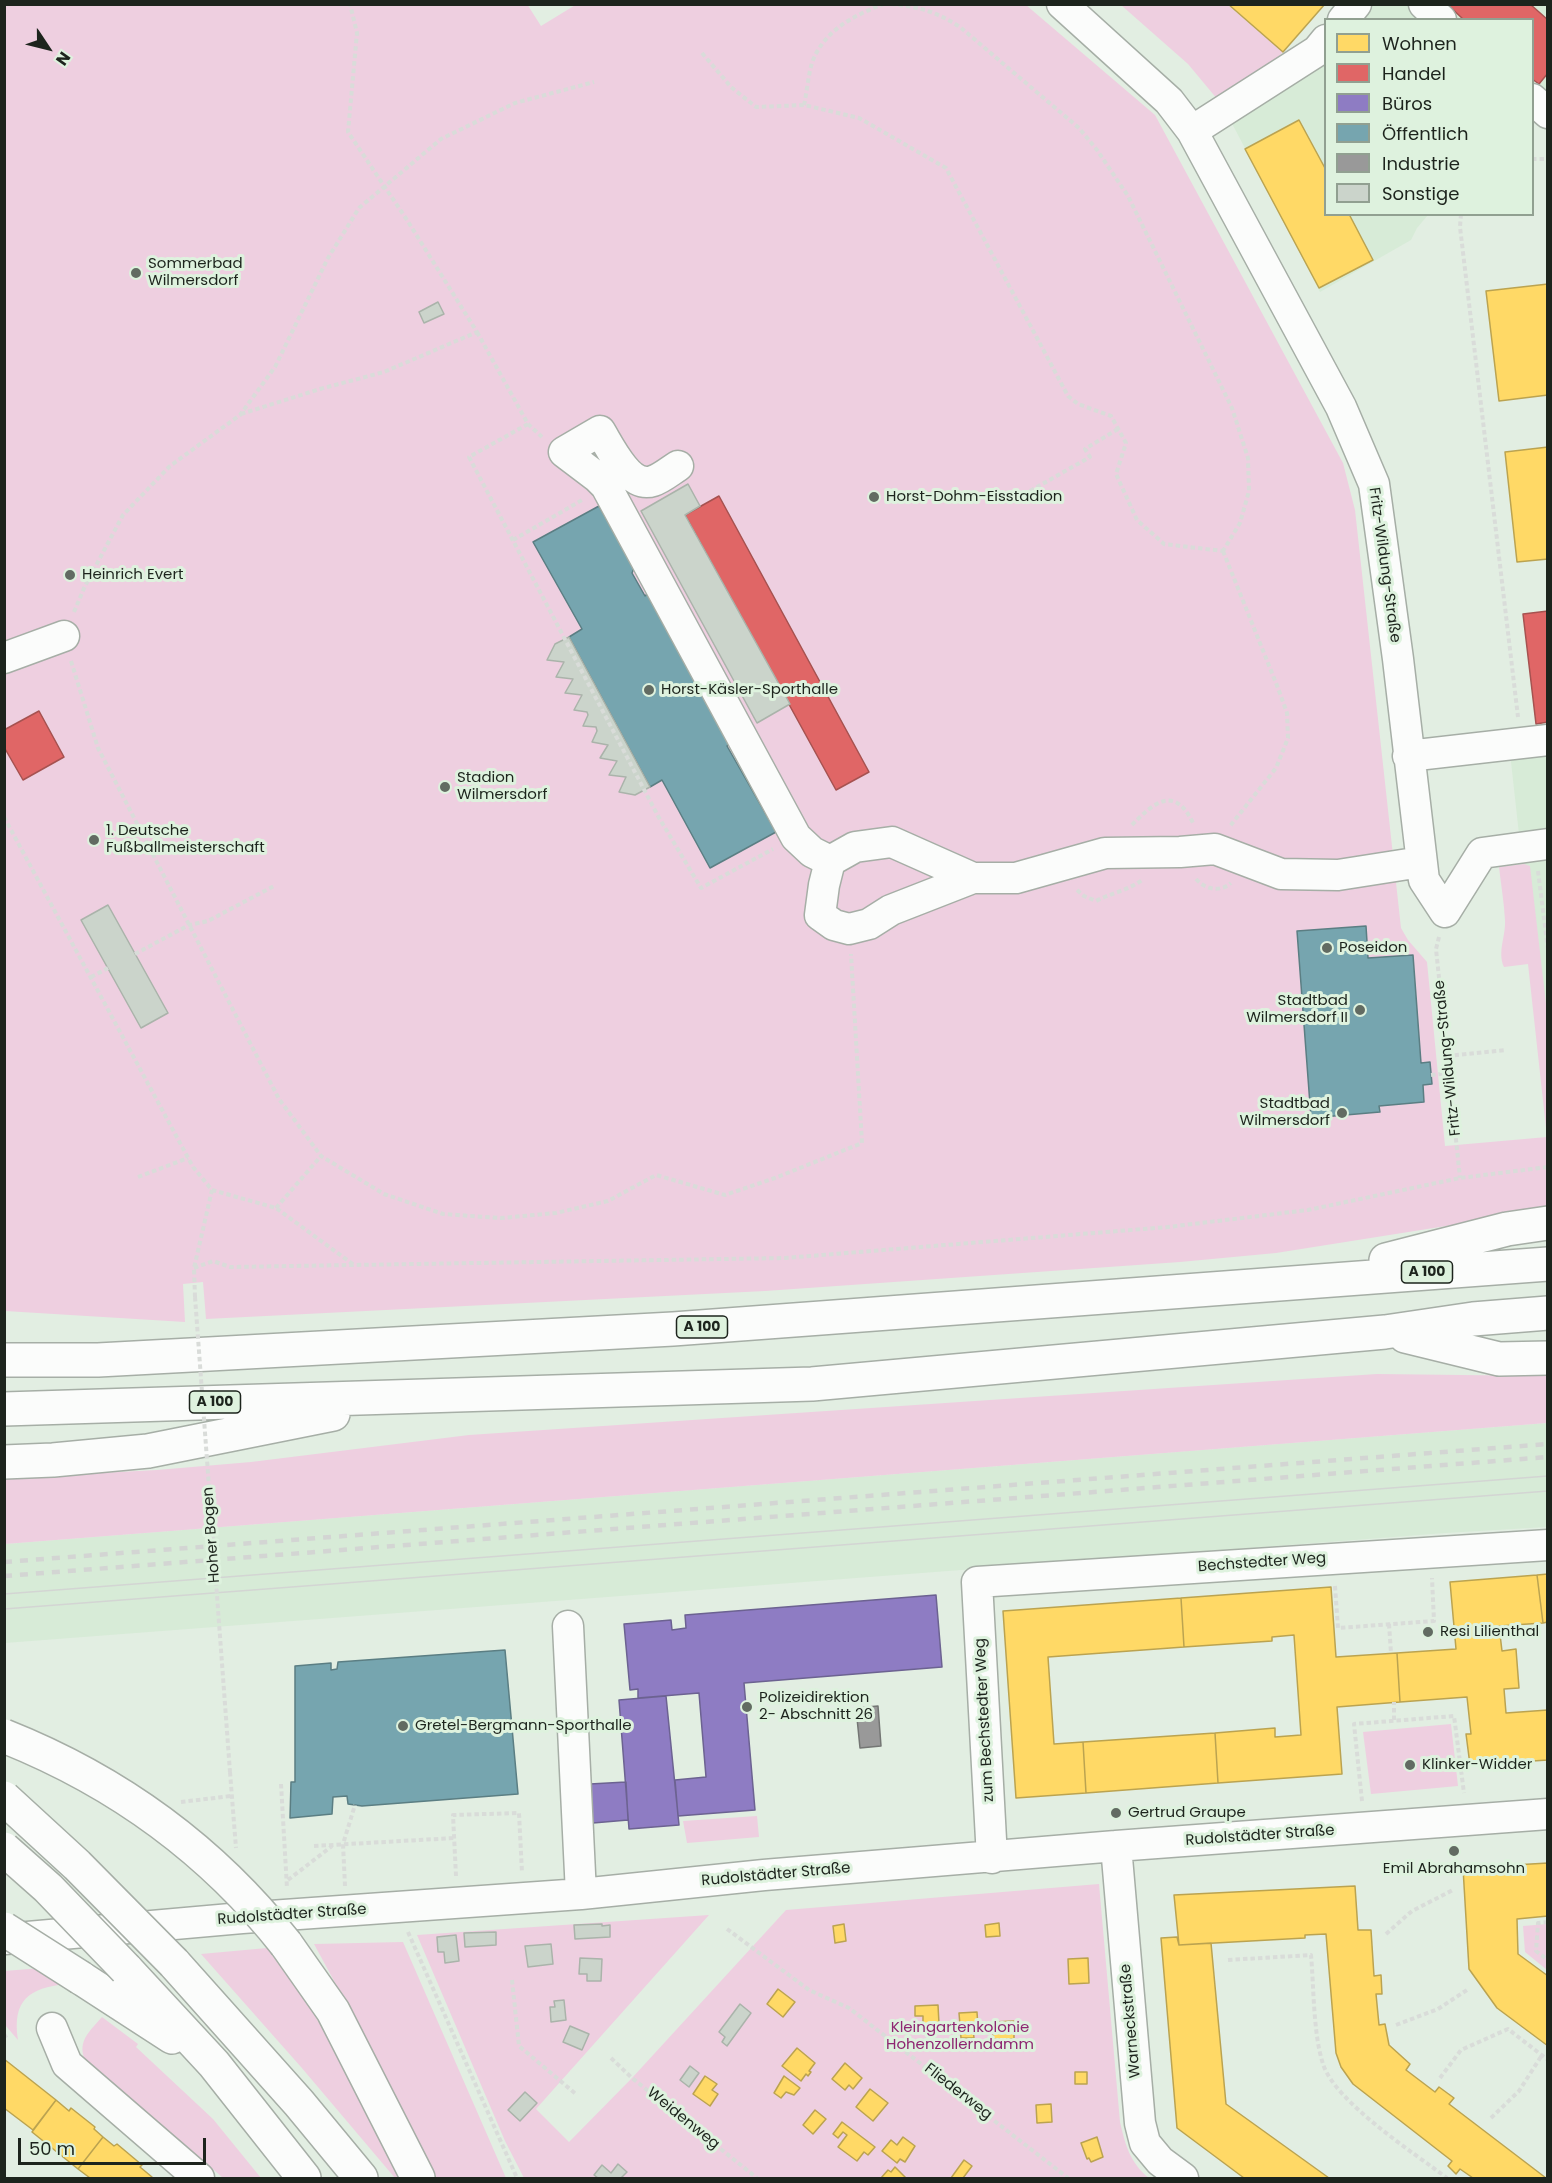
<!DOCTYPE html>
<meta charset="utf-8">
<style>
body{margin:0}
#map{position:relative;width:1552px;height:2183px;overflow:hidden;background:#e2eee2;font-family:Poppins,sans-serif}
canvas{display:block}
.frame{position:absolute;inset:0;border:6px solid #1d241d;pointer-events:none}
.legend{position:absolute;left:1324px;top:18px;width:210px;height:198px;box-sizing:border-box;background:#def2de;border:2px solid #91a091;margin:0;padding:8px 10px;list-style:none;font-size:18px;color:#1d241d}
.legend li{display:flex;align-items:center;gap:12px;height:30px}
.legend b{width:30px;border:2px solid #91a091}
.north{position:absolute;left:18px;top:18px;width:60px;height:60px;-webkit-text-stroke:4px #def2de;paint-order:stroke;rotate:125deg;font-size:16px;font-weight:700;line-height:24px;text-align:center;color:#1d241d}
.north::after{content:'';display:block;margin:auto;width:21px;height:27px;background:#1d241d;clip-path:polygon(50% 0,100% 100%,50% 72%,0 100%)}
.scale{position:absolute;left:18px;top:2138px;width:188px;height:27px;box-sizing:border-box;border:3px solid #1d241d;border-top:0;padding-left:8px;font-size:18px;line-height:21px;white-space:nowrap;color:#1d241d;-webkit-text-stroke:4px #def2de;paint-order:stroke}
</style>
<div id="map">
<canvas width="1552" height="2183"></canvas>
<div class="frame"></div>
<ul class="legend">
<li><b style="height:16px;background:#ffd966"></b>Wohnen</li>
<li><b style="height:16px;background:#e06666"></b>Handel</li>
<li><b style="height:16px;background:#8e7cc3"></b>Büros</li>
<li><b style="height:16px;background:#76a5af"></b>Öffentlich</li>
<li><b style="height:16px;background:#999"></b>Industrie</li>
<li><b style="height:16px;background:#cbd4cb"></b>Sonstige</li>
</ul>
<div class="north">N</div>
<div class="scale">50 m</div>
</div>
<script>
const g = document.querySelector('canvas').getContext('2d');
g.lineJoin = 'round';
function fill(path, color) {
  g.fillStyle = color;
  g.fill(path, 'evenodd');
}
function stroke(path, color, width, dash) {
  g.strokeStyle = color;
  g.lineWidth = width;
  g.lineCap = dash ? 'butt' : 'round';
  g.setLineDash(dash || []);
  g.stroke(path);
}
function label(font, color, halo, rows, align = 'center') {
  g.font = font + ' Poppins,sans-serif';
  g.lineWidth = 6;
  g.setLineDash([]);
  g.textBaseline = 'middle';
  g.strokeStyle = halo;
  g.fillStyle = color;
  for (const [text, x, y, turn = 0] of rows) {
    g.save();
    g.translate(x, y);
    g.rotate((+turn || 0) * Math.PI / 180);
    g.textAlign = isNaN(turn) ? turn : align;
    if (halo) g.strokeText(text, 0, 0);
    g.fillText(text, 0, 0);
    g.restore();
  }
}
const built = new Path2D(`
 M1356,5h191v121l-14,-13 -1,-93h-189z
 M1325,40l1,174 102,1 -11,13 -6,12 -91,52 -95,-182z
 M1547,749v338l-37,-334z
 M1547,1423v104l-101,6 -1441,110v-99z`);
const green = new Path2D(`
 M527,4l14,22 36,-22 449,1 129,110 188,348 12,47 46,418 7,12 19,22 18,184 102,-9 -19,-173 -24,3c-7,-15 2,-31 1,-47 -1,-18 -4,-35 -6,-53l25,-3 6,2 18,155 -1,189 -271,43 -96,9 -415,29 -559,28 -3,-37 -20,2 2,38 -180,-11 -1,-1306z
 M1121,5h107l55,47 -15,15 -50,33 -30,-36z
 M1377,1374l170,2v47l-1542,121v-66l152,-8 94,-8 218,-27z
 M1451,1724l7,62 -87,8 -8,-62z
 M757,1816l2,21 -72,6 -4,-22z
 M1099,1884l21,238c5,22 10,41 29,56h-625l-19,-37 -88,-206 292,-20 -173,194 33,33 63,-64 154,-168z
 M1547,1924h1l-1,46 -22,-18 -2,-26z
 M403,1942l103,236h-71l-58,-118 -63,-116z
 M267,1948l40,54 42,72 53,104h-7l-94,-111 -100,-113z
 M42,1968l24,16c-37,4 -54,16 -48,56l-13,-15 -1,-54z
 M102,2017l36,27 -2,3 77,72 48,59h-38l-34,-30 -99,-79c-16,-24 -4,-34 12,-52z`);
const homes = new Path2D(`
 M1228,4h97l-42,48z
 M1299,120l27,50v44h23l24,46 -54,28 -74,-139z
 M1548,284v111l-49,6 -13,-110z
 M1548,447v112l-31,3 -12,-110z
 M1548,1574v48l-5,1 -6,-48z
 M1537,1575l6,48 -44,3 3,25 14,-2 3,39 -15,1 2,24 42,-3v50l-78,5 -4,-31h5l-4,-37 -67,5 -3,-49 59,-4 -6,-67z
 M1331,1587l5,70 61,-4 3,49 -63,5 5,67 -124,9 -3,-50 60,-5v9l26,-2 -7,-100 -22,2v4l-88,6 -3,-49z
 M1181,1598l3,49 -136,10 6,87 29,-2 3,51 -70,5 -13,-187z
 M1215,1733l3,50 -132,10 -3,-51z
 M1548,1863v53l-31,3 1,35 30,22v70l-51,-38 -28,-39 -6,-101z
 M1355,1886l3,44h13l3,46 7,-1 1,19h-6l3,31 6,-1 4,21 21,19 -4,6 29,22 4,-5 15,11 -5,6 97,74h-73l-13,-9 -4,5 -8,-8 4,-5 -99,-77 -12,-17 -5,-14 -10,-119 -21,1v3l-126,7 -5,-50z
 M999,1923l1,13 -14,1 -1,-12z
 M844,1924l2,17 -11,2 -2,-17z
 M1177,1937l2,8 32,-2 15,161 103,74h-85l-67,-50 -16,-190z
 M1088,1958l1,25 -20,1 -1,-25z
 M778,1989l17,13 -12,15 -16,-13z
 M938,2005l1,19 -16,1v-9h-8v-10z
 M977,2012l1,15 -5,1 1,10h-13l-2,-25z
 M1014,2021v18h-21v-17z
 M797,2048l18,15 -6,8 2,1 -3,4 -2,-2 -5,7 -19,-15z
 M4,2059l52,41 -23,30 -29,-22z
 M845,2063l17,15 -9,11 -4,-4 -4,5 -13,-11z
 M1075,2072h12v12h-12z
 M705,2076l12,8 -5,6 6,4 -8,12 -17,-12z
 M784,2076l16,12 -6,7 -8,-3 -5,6 -7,-5z
 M870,2089l18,14 -15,18 -17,-14z
 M56,2100l13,11 2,-3 24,19 -1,2 9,8 -25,32 -46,-37z
 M1051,2104l1,18 -15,1 -1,-18z
 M815,2110l11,9 -13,15 -10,-9z
 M842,2122l33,25 -7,8 -4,-3 -7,9 -19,-14 9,-12 -4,-3 -5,6 -5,-4z
 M103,2137l11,9 3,-2 25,21 -2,2 12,10 -1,1h-61l-12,-9z
 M903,2137l12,9 -10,16 -5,-3 -3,4 -15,-12 9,-11 6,5z
 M1097,2137l6,20 -12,5 -2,-4 -2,1 -6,-16z
 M964,2160l8,6 -9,12h-12z
 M895,2167l11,11h-25l7,-8 3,2z`);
const shops = new Path2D(`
 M1447,4h83l18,16v53l-9,11 -7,-5v-59h-68z
 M719,496l150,276 -33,18 -151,-275z
 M1548,611v111l-12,2 -13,-110z
 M39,711l25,46 -41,23 -19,-33v-17z`);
const offices = new Path2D(`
 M936,1595l6,72 -198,16 11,127 -77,6 -3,-36 31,-3 -7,-84 -61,5v-9l-8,1 -6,-66 47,-4 1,10 14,-2 -1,-13z
 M666,1696l13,129 -50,4 -10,-129z
 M626,1782l2,38 -35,3 -3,-39z`);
const public = new Path2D(`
 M599,506l35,62 -2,5 13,23 2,-2 82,150 -2,2 49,86 -66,36 -48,-88 -12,7 -81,-150 13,-8 -49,-87z
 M1366,926l2,32 45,-3 8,108 9,-1 2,22 -9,1 1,17 -45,4 1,6 -69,6 -14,-187z
 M505,1650l13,144 -156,12 -14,-2 -1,-8 -14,1 -1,17 -42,4 1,-36h4v-116l36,-3v7l6,-1 1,-7z`);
const industry = new Path2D(`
 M878,1706l3,40 -21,2 -4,-40z`);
const building = new Path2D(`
 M438,302l6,12 -20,9 -5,-11z
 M688,484l12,22 -15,9 105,189 -33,19 -116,-212z
 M569,637l81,150 -15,8 -16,-3 7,-15 -17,-2 8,-14 -17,-3 8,-13 -16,-3 5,-11 -1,-4 -13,-1 5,-11 -1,-3 -13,-2 8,-15 -17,-2 8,-14 -17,-2 8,-15 -17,-2 8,-16z
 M108,905l60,108 -27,15 -60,-108z
 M602,1924v2l8,-1v12l-35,2 -1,-14z
 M496,1932v13l-31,2 -1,-14z
 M456,1935l3,26 -14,2 -1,-11h-6l-1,-15z
 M551,1944l2,20 -25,3 -3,-21z
 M580,1958l22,1 -1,22h-14v-7h-8z
 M564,2000l2,20 -15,2 -1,-15h5l-1,-6z
 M740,2004l11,9 -24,33 -5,-4 3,-5 -6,-5z
 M570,2026l19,8 -7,16 -19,-8z
 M690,2066l9,7 -10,14 -9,-7z
 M525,2092l12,11 -17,18 -12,-11z
 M618,2164l9,8 -6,6h-23l-4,-3 8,-10 9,8z`);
const path = new Path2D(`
 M891,4c28,3 44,7 69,23l119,101 18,22 31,46 104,212 16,50 1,33 -9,32 -17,28
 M702,53l29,34 25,20 48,-2 55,13 87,50 122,228 10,8 33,12 15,27 -10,31 21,46 27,24 59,7
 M804,105c3,-13 4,-29 8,-42 11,-32 42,-48 72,-59
 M1532,159h16
 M1461,214l-1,13 58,490
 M477,332l51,92 14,13
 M241,414l79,-25 64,-17 93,-40 -70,-112 -59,-88 9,-99 -7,-29
 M528,424l-59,33 189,359 43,72 72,-39
 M1030,491l60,-34 -5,-8 33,-20
 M513,540l69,-40
 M1223,551l55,137 9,25 1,25 -12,30 -46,58
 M74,612l11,-26 38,-71 47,-49 70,-51 35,-48 53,-109 31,-50 82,-69 74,-36 79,-21
 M71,661l27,87 181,351 42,57 63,38 59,20 58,4 55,-5 52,-12 48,-26 69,20 50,-17 87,-35 -11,-189
 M4,817l189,350 19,23 64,18 78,57
 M1132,825c22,-23 43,-40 61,-2
 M1538,871l10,79
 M1196,879c9,10 23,14 35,4
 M1077,890l7,6 12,5c15,-8 33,-11 46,-21
 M1439,937l-3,12 24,229
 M135,954l54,-29 19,-4 66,-35
 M91,977l17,-9
 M1447,1056l59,-6
 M1431,1075l18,-2
 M138,1177l50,-19
 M276,1208l45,-52
 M194,1268l19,-7 17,6 555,-9 383,-31 140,-17 152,-32 88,-11
 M195,1297l-1,-29 18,-78
 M1335,1586l3,42 96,-7 -2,-43
 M1389,1624l2,29
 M1394,1720v-18
 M230,1772l6,76
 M281,1784l6,104
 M1362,1801l-8,-77 100,-8 10,77
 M181,1802l50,-6
 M314,1846l140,-8
 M456,1876l-3,-61 66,-2 3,60
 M288,1880l44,-34
 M345,1886l-2,-42 12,-39
 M1548,1922l-10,1 -2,28 12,9
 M727,1929l82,61 40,18 219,170
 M408,1932l109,246
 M1386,1934l26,-23 41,-21
 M1228,1960l83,-5c3,33 2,78 12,109 12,38 91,89 124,114
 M512,1980l7,66 58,49
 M1396,2025l42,-16 29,-19
 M4,2034l3,5
 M611,2058l21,20 125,100
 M1440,2078l21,-28 47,-21 40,31
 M1491,2118l28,-27 23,-36`);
const minor = new Path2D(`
 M1062,4l107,97 23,30 149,276 33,77 24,175 26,221 21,32 37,-59 66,-9
 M1424,4l17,16
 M1343,20l13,-16
 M1532,99l16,14
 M1192,131l125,-80 9,-11
 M678,466c-8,5 -16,12 -25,15 -24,8 -43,-34 -53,-50l-36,21 33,25 9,9 190,351 16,15 18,9
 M4,658l60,-22
 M1408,756l140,-16
 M973,878l-82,32 -22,14 -20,5 -15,-4 -14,-10 4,-30 6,-24 25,-14 37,-5 81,36h43l89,-25 75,-1 35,-3 66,25 57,1 83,-13
 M568,1626l13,268
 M1116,1846l24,277 5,20 15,18 23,17
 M992,1858l-15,-276 571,-37
 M5,1939l237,-21 339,-24 183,-19 352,-29 432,-32
 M52,2028l15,36 132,114`);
const highway = new Path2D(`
 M1386,1260l121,-31 41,-6
 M1405,1336l94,23 49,-1
 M4,1360h94l575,-31 875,-65
 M4,1409l808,-25 573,-52 88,-13 75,-6
 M4,1462l49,-2 95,-9 185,-37
 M286,1944l47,67 85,167
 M174,1963l125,140 62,75
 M126,1969l88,95 90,114
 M81,1978l91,59`);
const tram = new Path2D(`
 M4,1594l1544,-118
 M4,1609l1544,-118`);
const rail = new Path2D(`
 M4,1562l1544,-118
 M4,1576l1544,-119`);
const pathBridge = new Path2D(`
 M195,1297l35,475`);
const highwayBridge = new Path2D(`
 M4,1736c113,45 207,113 282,208
 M4,1798l73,67 97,98
 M4,1849l44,39 78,81
 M4,1929l77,49`);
const markers = [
 [136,273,6,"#626b62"],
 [874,497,6,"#626b62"],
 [70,575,6,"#626b62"],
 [649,690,6,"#626b62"],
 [445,787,6,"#626b62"],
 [94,840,6,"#626b62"],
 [1327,948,6,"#626b62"],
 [1360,1010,6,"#626b62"],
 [1342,1113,6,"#626b62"],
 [1428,1632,6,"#626b62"],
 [747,1707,6,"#626b62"],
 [403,1726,6,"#626b62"],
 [1410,1765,6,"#626b62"],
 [1116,1813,6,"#626b62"],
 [1454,1851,6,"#626b62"]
];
const shields = [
 [1427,1272,51],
 [702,1327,51],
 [215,1402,51]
];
const shieldNames = [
 ["A 100",1427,1272],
 ["A 100",702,1327],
 ["A 100",215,1402]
];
const poiNames = [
 ["Sommerbad",148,264],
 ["Wilmersdorf",148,281],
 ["Horst-Dohm-Eisstadion",886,497],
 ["Heinrich Evert",82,575],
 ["Horst-Käsler-Sporthalle",661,690],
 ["Stadion",457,778],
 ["Wilmersdorf",457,795],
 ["1. Deutsche",106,831],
 ["Fußballmeisterschaft",106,848],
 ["Poseidon",1339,948],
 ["Stadtbad",1348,1001,"right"],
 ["Wilmersdorf II",1348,1018,"right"],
 ["Stadtbad",1330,1104,"right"],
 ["Wilmersdorf",1330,1121,"right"],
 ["Resi Lilienthal",1440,1632],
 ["Polizeidirektion",759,1698],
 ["2- Abschnitt 26",759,1715],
 ["Gretel-Bergmann-Sporthalle",415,1726],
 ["Klinker-Widder",1422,1765],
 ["Gertrud Graupe",1128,1813],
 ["Emil Abrahamsohn",1454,1869,"center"]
];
const streetNames = [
 ["Fritz-Wildung-Straße",1384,565,82],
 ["Fritz-Wildung-Straße",1448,1058,-96],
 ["Hoher Bogen",212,1535,-94],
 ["Bechstedter Weg",1262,1563,-4],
 ["zum Bechstedter Weg",985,1720,-93],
 ["Rudolstädter Straße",1260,1836,-4],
 ["Rudolstädter Straße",776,1875,-5],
 ["Rudolstädter Straße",292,1915,-4],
 ["Warneckstraße",1131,2021,-95],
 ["Fliederweg",958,2092,38],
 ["Weidenweg",683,2119,39]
];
const parkNames = [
 ["Kleingartenkolonie",960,2028],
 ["Hohenzollerndamm",960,2045]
];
fill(built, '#d7ebd7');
fill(green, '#eecfe0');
fill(homes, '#ffd966');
stroke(homes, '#bba350', 1.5);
fill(shops, '#e06666');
stroke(shops, '#a65250', 1.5);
fill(offices, '#8e7cc3');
stroke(offices, '#6c6291', 1.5);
fill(public, '#76a5af');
stroke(public, '#5b7e83', 1.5);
fill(industry, '#999');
stroke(industry, '#747674', 1.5);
fill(building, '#cbd4cb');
stroke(building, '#aab3aa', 1.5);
stroke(minor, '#a6aea6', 33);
stroke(highway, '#a6aea6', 36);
stroke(path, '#d9dcd9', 4, [4.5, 3]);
stroke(minor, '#fbfcfb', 30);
stroke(highway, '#fbfcfb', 33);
stroke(tram, '#d3d5d3', 1.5);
stroke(rail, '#d3d5d3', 4.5, [8, 8]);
stroke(highwayBridge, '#a6aea6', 36, []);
stroke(pathBridge, '#d9dcd9', 4, [4.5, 3]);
stroke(highwayBridge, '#fbfcfb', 33);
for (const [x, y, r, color] of markers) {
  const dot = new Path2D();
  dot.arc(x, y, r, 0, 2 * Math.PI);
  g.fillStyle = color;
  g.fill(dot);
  stroke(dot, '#def2de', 2);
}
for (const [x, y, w] of shields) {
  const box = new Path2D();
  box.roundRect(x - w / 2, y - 11, w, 22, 4.5);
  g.fillStyle = '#def2de';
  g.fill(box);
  stroke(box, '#1d241d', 1.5);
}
label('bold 14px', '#1d241d', null, shieldNames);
label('15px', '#1d241d', '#def2de', poiNames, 'left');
label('15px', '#1d241d', '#def2de', streetNames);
label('15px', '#8e2671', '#def2de', parkNames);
</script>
